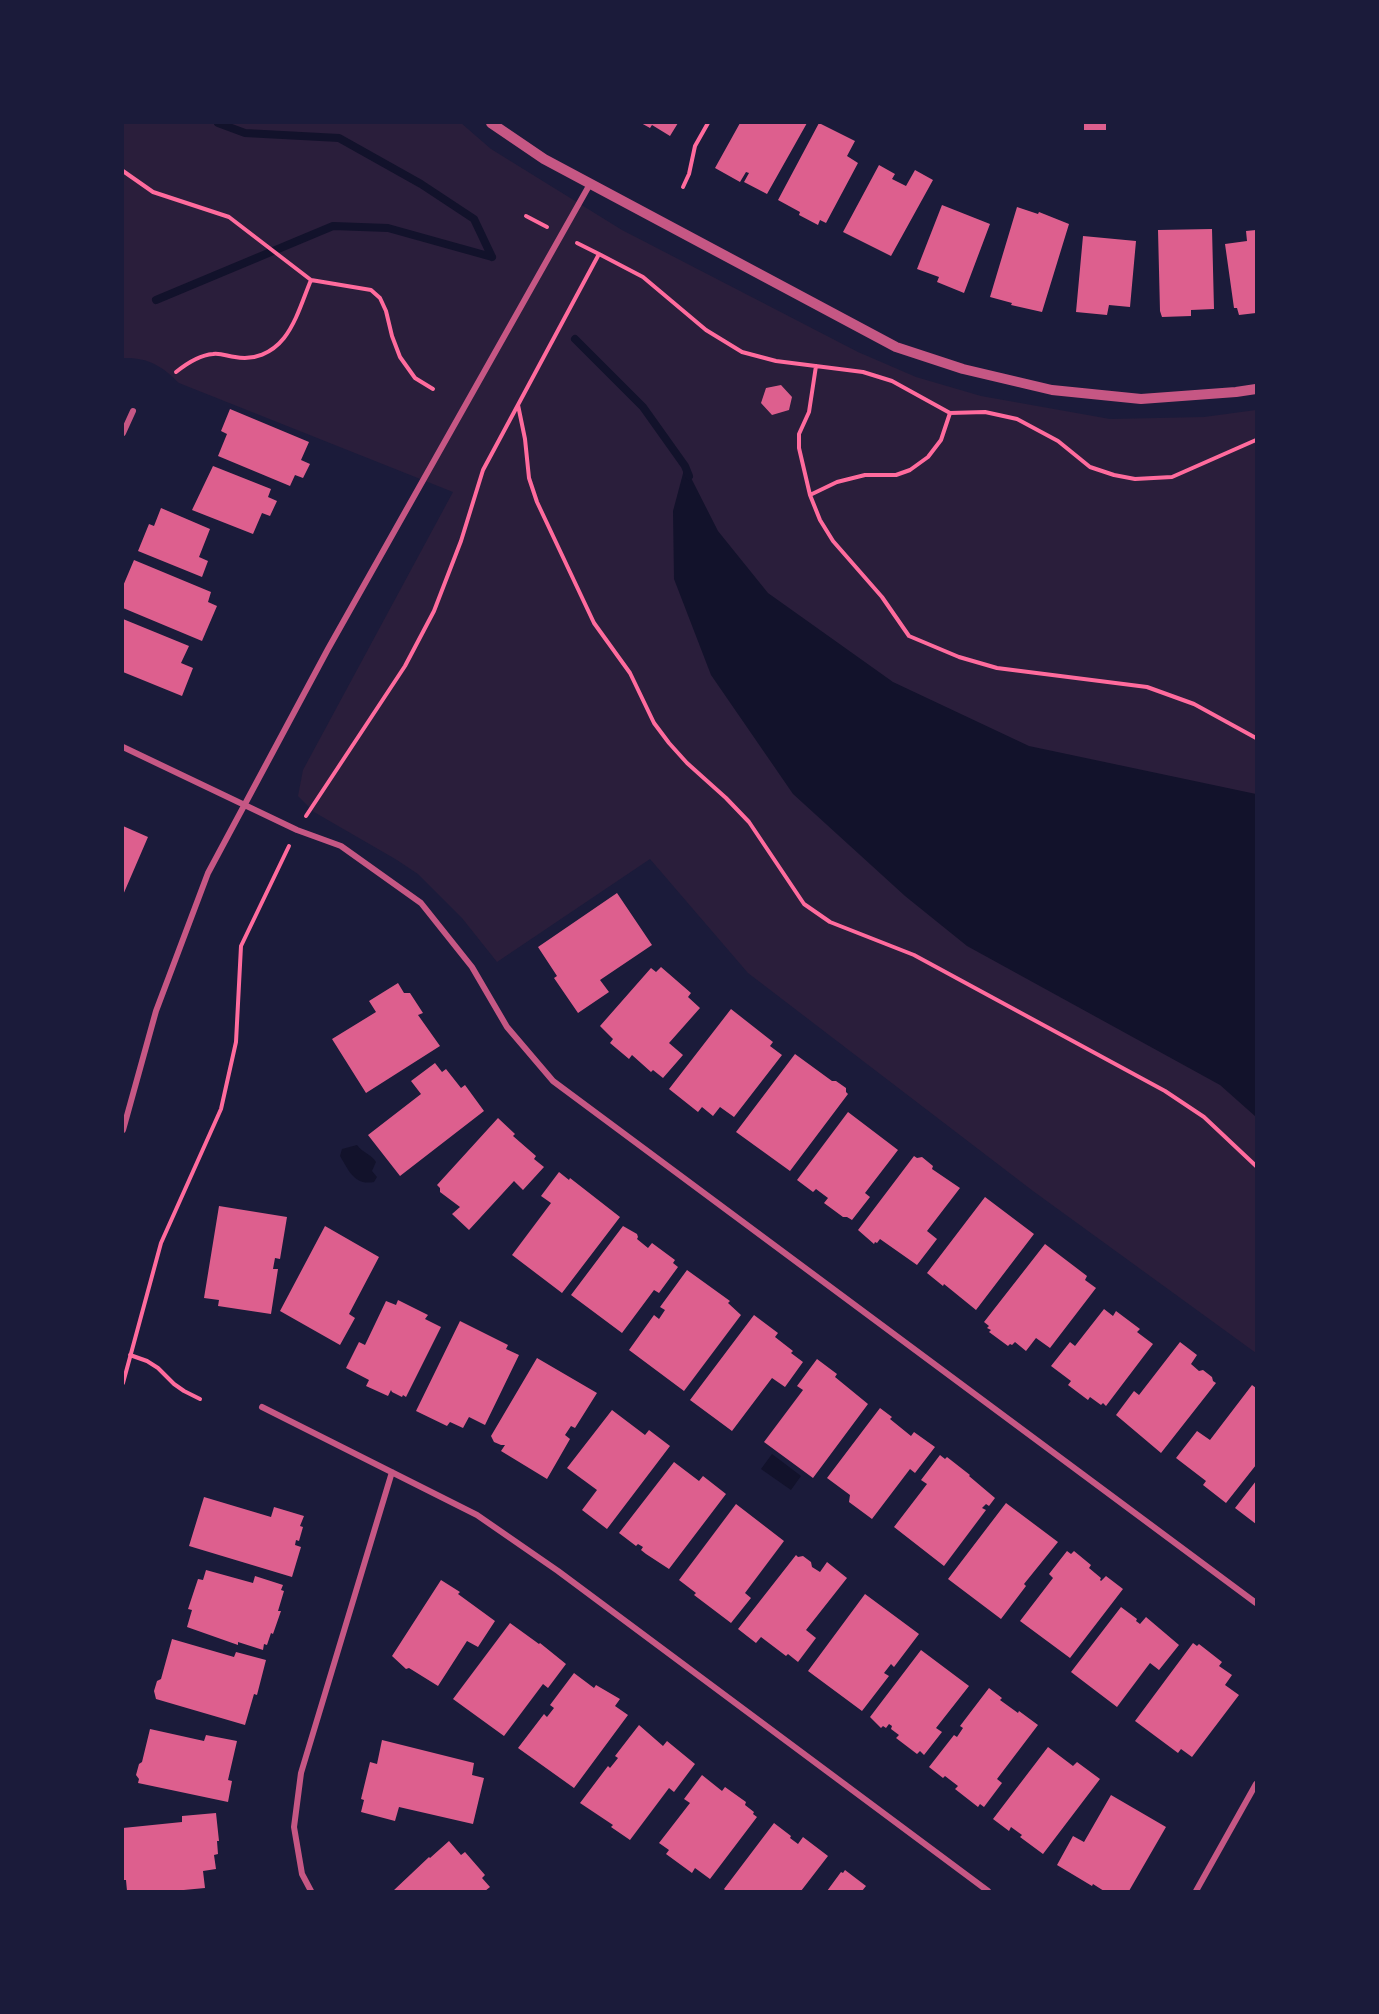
<!DOCTYPE html>
<style>
body{margin:0}
#map{position:relative;width:1379px;height:2014px;overflow:hidden;background:#1b1b3a;font-family:Poppins,sans-serif}
canvas{display:block}
.frame{position:absolute;inset:0;border:124px solid #1b1b3a;pointer-events:none}
</style>
<div id="map">
<canvas width="1379" height="2014"></canvas>
<div class="frame"></div>
</div>
<script>
const g = document.querySelector('canvas').getContext('2d');
g.lineJoin = 'round';
function fill(path, color) {
  g.fillStyle = color;
  g.fill(path, 'evenodd');
}
function stroke(path, color, width, dash) {
  g.strokeStyle = color;
  g.lineWidth = width;
  g.lineCap = dash ? 'butt' : 'round';
  g.setLineDash(dash || []);
  g.stroke(path);
}
const green = new Path2D(`
 M123,123h338l30,26 131,81 236,122 58,25 65,19 129,23 94,-2 52,-7v943l-223,-162 -285,-218 -98,-114 -153,103 -35,-44 -44,-44 -21,-14 -83,-48 -16,-16 5,-26 150,-278 -274,-109c-17,-17 -31,-26 -56,-25z`);
const water = new Path2D(`
 M685,466l33,65 50,62 125,89 136,64 227,48v323l-36,-32 -253,-139 -62,-50 -112,-102 -82,-119 -37,-96 -1,-68z
 M357,1145c6,8 14,9 19,17l-4,9 5,6 -3,5c-20,4 -26,-13 -34,-26l2,-7z
 M772,1454l29,22 -10,14 -30,-21z`);
const stream = new Path2D(`
 M218,123l27,10 94,5 82,46 53,35 18,38
 M156,300l177,-74 55,2 104,29
 M575,339l68,68 42,59 4,10`);
const building = new Path2D(`
 M641,123h37l-8,13 -18,-11 -2,3z
 M740,123h67l-40,71 -23,-12 5,-9 -3,-1 -6,10 -25,-14z
 M819,123l36,18 -8,15 11,7 -32,60 -6,-3 -2,5 -19,-10 1,-3 -22,-12z
 M1084,123h22v7h-22z
 M879,165l16,9 -3,5 14,7 9,-16 18,10 -42,76 -48,-24z
 M942,205l48,19 -26,69 -27,-11 2,-5 -22,-8z
 M1017,207l21,7 1,-2 30,12 -27,88 -31,-7 1,-2 -22,-6z
 M1212,229l2,80 -23,1v6l-29,1 -2,-6 -2,-81z
 M1256,230v83l-17,2 -2,-7h-3l-9,-64 22,-3 -1,-10z
 M1083,236l53,5 -6,66 -21,-2 -2,10 -31,-3z
 M781,385l11,12 -3,13 -17,5 -11,-12 5,-15z
 M230,409l79,33 -8,18 9,4 -7,14 -8,-3 -5,11 -72,-30 9,-22 -6,-3z
 M213,466l58,23 -3,8 9,4 -7,15 -8,-3 -9,21 -61,-24z
 M161,508l49,21 -11,28 9,4 -6,16 -64,-26 11,-27 5,2z
 M134,560l77,32 -3,10 9,4 -15,35 -79,-33v-22z
 M123,619l66,27 -8,17 12,5 -11,28 -59,-24z
 M123,826l25,11 -25,58z
 M617,893l35,52 -52,35 9,12 -31,21 -24,-35 3,-2 -19,-29z
 M661,967l30,26 -3,4 12,11 -31,35 14,12 -20,23 -10,-8 -2,2 -19,-17 -3,4 -19,-16 3,-4 -13,-13 51,-58 5,4z
 M398,983l6,10h6l13,20 -5,2 22,31 -74,47 -34,-54 44,-27 -7,-11z
 M731,1009l42,33 -3,4 12,9 -48,62 -14,-10 -7,9 -11,-9 -4,5 -29,-23z
 M795,1054l37,27h4l10,7v4l2,2 -58,77 -54,-39z
 M435,1063l7,9 4,-3 15,19 4,-3 19,26 -84,65 -32,-41 53,-41 -10,-13z
 M848,1112l50,38 -33,43 5,4 -18,23 -5,-3h-4l-19,-14 4,-5 -12,-9 -3,3 -16,-12z
 M498,1118l17,16 -2,2 23,20 -2,3 10,8 -21,23 -9,-9 -45,49 -17,-16 8,-7 -20,-15v-4l-3,-3z
 M914,1156l3,2 5,-1 11,9 -1,3 28,19 -33,43 10,8 -20,26 -37,-26 -3,4 -2,-1 -1,2 -16,-14z
 M559,1172l10,8 1,-2 50,39 -58,76 -50,-38 39,-52 -10,-7z
 M985,1197l49,37 -58,76 -32,-26 -1,2 -16,-13z
 M219,1206l68,11 -7,42 -5,-1 -2,11h5l-7,45 -53,-8 1,-6 -15,-2z
 M325,1226l54,31 -30,57 6,4 -15,27 -60,-34z
 M623,1226l14,8 1,3 -1,2 11,9 4,-5 23,17 -2,3 5,4 -19,26 -5,-3 -32,43 -51,-38z
 M1045,1244l42,32 -2,4 11,8 -46,60 -14,-10 -10,13 -11,-9 -3,3 -2,-1 -2,2 -19,-14 2,-2 -4,-2 2,-2 -5,-4z
 M687,1270l43,31 -2,2 13,12 -57,76 -55,-41 25,-35 5,4 6,-9 -5,-3z
 M398,1300l30,15 -3,4 16,8 -35,70 -3,-2 -1,2 -10,-5 -1,-2 -3,6 -22,-10 3,-6 -23,-12 13,-26 6,3 21,-44 10,4z
 M1104,1309l9,7 3,-5 24,18 -3,3 16,12 -47,62 -3,-3 -2,2 -11,-8 -2,3 -20,-15 3,-4 -20,-15 19,-24 5,4z
 M754,1315l24,18 -3,4 18,14 -2,2 12,9 -18,25 -13,-9 -40,53 -42,-31z
 M460,1321l48,24 -2,4 13,6 -34,70 -16,-8 -6,11 -13,-6 -3,4 -31,-15z
 M1180,1342l17,13 -6,9 8,7 4,-1 9,7 1,4 3,2 -55,70 -45,-38 18,-24 5,4z
 M537,1358l60,35 -22,35 -4,-2 -6,9 5,4 -23,40 -46,-28 4,-6h-4l-7,-3 -3,-6z
 M817,1359l20,15 -2,3 33,27 -55,74 -49,-36 39,-52 -6,-4z
 M1252,1385l4,3v77l-30,38 -23,-18 3,-4 -30,-23 21,-27 13,9z
 M880,1408l12,9 -2,2 21,17 3,-4 21,15 -20,26 -5,-4 -38,50 -23,-17 1,-7 -23,-17z
 M612,1410l33,25 4,-5 21,16 -63,83 -25,-19 15,-20 -30,-22z
 M940,1455l5,4 2,-2 23,18 -1,1 26,22 -6,8 -3,-2 -4,4 4,2 -42,56 -50,-39 33,-43 -6,-4z
 M674,1462l25,19 4,-5 23,18 -57,75 -23,-15 -5,-4 2,-3 -5,-3 -2,2 -17,-13z
 M1256,1481v43l-21,-16z
 M204,1497l67,20 3,-10 30,9 -4,10 3,1 -4,14 -3,-1 -1,5 6,2 -9,30 -103,-31z
 M1006,1503l52,39 -34,42 2,2 -25,33 -53,-40z
 M736,1504l48,37 -39,52 6,5 -20,25 -37,-28 2,-2 -17,-13z
 M1067,1551l4,3 3,-3 17,14 -2,3 12,10 -1,2 1,1 5,-5 17,13 -53,69 -50,-37 33,-43 -4,-4z
 M796,1555l2,2 5,-1 8,6 1,5 8,5 7,-10 20,16 -41,52 10,8 -18,24 -10,-8 -2,2 -25,-19 -5,6 -18,-14z
 M206,1570l47,13 2,-7 28,9 -2,5 3,1 -6,20h3l-8,23 -2,-1 -4,12 -3,-1 -1,6 -25,-8v3l-51,-18 5,-17 -4,-1 10,-30 5,1z
 M441,1580l19,12 -2,2 37,27 -17,26 -11,-6 -29,45 -29,-18 -3,1 -14,-13z
 M865,1594l54,40 -25,33 -3,-3 -7,9 5,3 -27,35 -54,-40z
 M1121,1607l16,12 -1,2 4,3 6,-7 33,28 -20,25 -9,-7 -33,44 -46,-35z
 M510,1623l29,21 1,-1 26,21 -18,24 -5,-4 -39,52 -51,-37z
 M172,1639l62,18 2,-5 30,8 -9,35 -3,-1 -9,31 -89,-26 -2,-8 3,-10 4,-2z
 M1193,1643l4,3 2,-2 23,18 -3,4 13,9 -7,10 14,10 -47,62 -11,-8 -3,4 -43,-32z
 M921,1650l48,36 -33,42 6,4 -18,23 -4,-4 -3,3 -21,-16 3,-3 -8,-6 1,-3 -3,-2 -3,4 -3,-2 -2,2 -11,-11z
 M574,1673l20,15 2,-3 24,14 -5,7 13,9 -54,73 -56,-40 26,-34 3,3 7,-9 -4,-3z
 M989,1688l13,10 -2,2 18,13 1,-2 19,14 -41,54 5,4 -18,24 -4,-3 -2,3 -23,-18 3,-3 -13,-10 -2,2 -14,-11 25,-32 3,2 6,-9 -3,-2z
 M639,1725l24,21 4,-5 28,23 -21,28 -5,-4 -39,52 -19,-13 2,-2 -33,-22 28,-37 2,2 8,-10 -3,-2z
 M150,1729l54,12 2,-6 31,6 -9,39 4,1 -4,21 -90,-19 1,-4 -3,-4 3,-11 3,-2z
 M382,1740l92,23 -2,12 12,3 -11,46 -74,-17 -4,14 -34,-9 3,-12 -3,-1 9,-37 7,2z
 M1048,1747l25,19 4,-4 23,17 -57,75 -23,-17 2,-2 -11,-8 -2,4 -16,-12z
 M702,1775l20,16 3,-4 21,15 -1,3 9,7 -1,2 4,3 -47,62 -15,-11 -3,5 -26,-19 3,-4 -10,-7 31,-40 -6,-4z
 M1111,1795l55,32 -37,64h-25l-11,-7 -1,2 -35,-21 16,-29 11,6z
 M216,1813l3,28h-2l1,13 -4,1 2,14 -13,2 2,17 -32,3h-46l-1,-11h-3v-52l59,-6v-6z
 M774,1823l17,13 -1,2 8,6 5,-7 25,19 -27,35h-75l-2,-2z
 M449,1841l12,14 4,-3 20,23 -3,3 8,9 -5,4h-92l36,-34 1,1z
 M845,1870l21,16 -4,5h-35l14,-19 2,1z`);
const path = new Path2D(`
 M123,171l30,21 76,25 82,63 60,10 9,8 6,13 6,25 8,21 15,21 18,11
 M683,187l6,-13 6,-28 13,-23
 M526,216l21,11
 M577,243l22,11
 M816,366l-7,46 -10,22v14l11,47 10,25 13,21 49,56 27,39 50,21 38,11 150,19 47,17 62,34
 M176,372c10,-8 24,-17 37,-18 8,-1 14,2 22,3 19,4 37,-4 49,-19 13,-17 19,-39 27,-58
 M518,405l7,34 4,39 8,24 57,121 36,50 24,50 15,20 18,20 39,35 23,24 55,82 26,18 84,33 251,136 39,26 52,49
 M810,495l27,-13 28,-7h31l14,-5 18,-13 13,-17 9,-27
 M306,816l99,-150 29,-55 27,-70 22,-71 116,-216 44,23 63,53 36,22 34,9 87,11 29,9 58,32 35,-1 32,7 41,22 32,26 24,8 21,4 37,-2 84,-37
 M130,1355l17,6 11,7 16,16 10,7 16,8
 M123,1383l38,-140 60,-134 15,-67 5,-96 48,-100`);
const minor = new Path2D(`
 M123,433l10,-22
 M123,747l174,83 44,16 80,57 51,64 35,60 46,54 703,522
 M123,1130l33,-119 52,-138 120,-224 262,-465
 M262,1407l215,108 81,56 430,320
 M311,1891l-9,-17 -8,-47 7,-54 91,-301
 M1196,1891l60,-107`);
const tertiary = new Path2D(`
 M491,123l53,36 352,188 67,22 89,21 89,9 95,-7 20,-3`);
fill(green, '#2a1e3b');
fill(water, '#12122b');
stroke(stream, '#12122b', 8);
fill(building, '#dd5f8e');
stroke(path, '#ff6b9d', 4);
stroke(minor, '#c65784', 6);
stroke(tertiary, '#c65784', 10);
</script>
